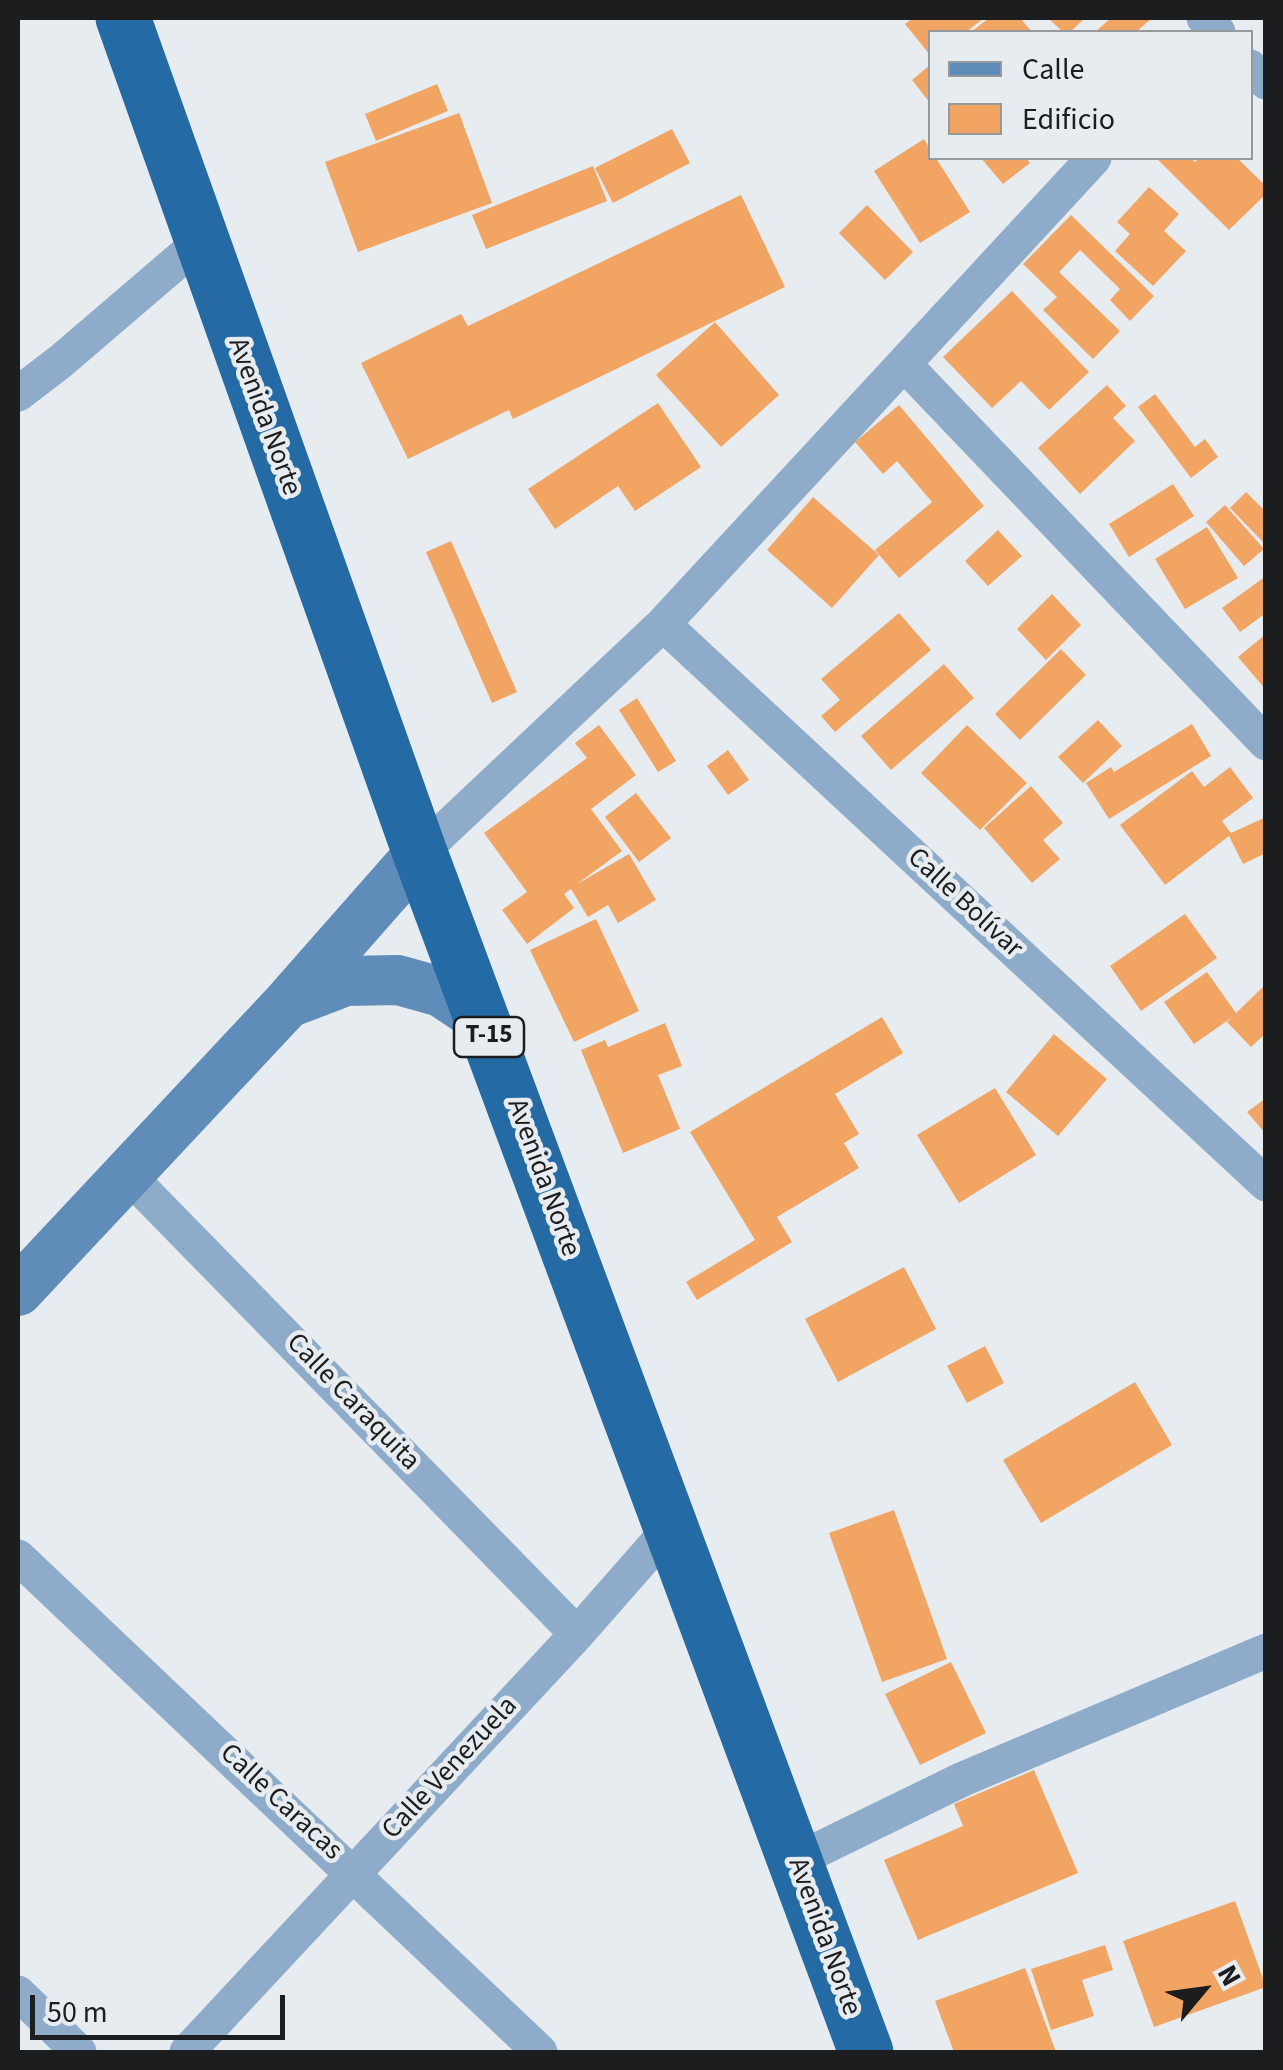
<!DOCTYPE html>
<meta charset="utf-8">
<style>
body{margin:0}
#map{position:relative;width:1283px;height:2070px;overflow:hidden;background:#e7ecf0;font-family:"Source Sans 3",sans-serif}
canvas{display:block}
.frame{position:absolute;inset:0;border:20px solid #1b1d1e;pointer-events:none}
.legend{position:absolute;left:928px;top:30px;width:325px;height:130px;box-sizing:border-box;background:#e7ecf0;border:2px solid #95999c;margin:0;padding:12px 18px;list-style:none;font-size:30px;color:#1b1d1e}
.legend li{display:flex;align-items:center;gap:20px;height:50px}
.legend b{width:50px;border:2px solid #95999c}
.north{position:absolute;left:1153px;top:1940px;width:100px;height:100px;-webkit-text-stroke:8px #e7ecf0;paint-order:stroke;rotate:61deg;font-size:28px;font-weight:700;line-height:40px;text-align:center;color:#1b1d1e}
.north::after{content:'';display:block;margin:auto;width:35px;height:45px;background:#1b1d1e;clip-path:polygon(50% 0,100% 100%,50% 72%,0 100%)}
.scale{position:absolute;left:30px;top:1995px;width:255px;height:45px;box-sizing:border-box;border:5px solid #1b1d1e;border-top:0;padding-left:12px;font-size:30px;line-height:35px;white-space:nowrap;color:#1b1d1e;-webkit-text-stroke:8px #e7ecf0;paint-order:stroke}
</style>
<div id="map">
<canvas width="1283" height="2070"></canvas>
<div class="frame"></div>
<ul class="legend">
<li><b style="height:12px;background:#5f8cb8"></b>Calle</li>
<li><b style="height:28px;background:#f2a463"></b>Edificio</li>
</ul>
<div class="north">N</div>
<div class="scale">50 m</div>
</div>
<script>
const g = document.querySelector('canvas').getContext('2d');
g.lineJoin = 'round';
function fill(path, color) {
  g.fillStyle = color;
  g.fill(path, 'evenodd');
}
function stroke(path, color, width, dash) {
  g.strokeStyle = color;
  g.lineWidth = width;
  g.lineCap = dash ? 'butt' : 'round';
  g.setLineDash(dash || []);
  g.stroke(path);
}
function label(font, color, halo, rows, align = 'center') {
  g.font = font + ' "Source Sans 3",sans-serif';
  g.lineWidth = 9;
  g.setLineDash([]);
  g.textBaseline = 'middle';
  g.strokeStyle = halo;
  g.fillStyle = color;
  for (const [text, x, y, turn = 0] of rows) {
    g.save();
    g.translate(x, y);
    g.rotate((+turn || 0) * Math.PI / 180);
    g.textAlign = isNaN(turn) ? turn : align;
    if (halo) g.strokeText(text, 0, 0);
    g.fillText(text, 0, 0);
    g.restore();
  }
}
const building = new Path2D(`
 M913,18h71l-18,14h-36v23l-25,-31z
 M989,18h31l12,14h-61z
 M1048,18h37l-15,14h-7z
 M1111,18h41l-16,14h-41z
 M930,65v38l-18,-23z
 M437,84l11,27 -72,30 -11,-27z
 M459,113l33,90 -134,49 -33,-90z
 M672,129l18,34 -77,40 -18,-35z
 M924,139l6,10v9h6l34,54 -50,31 -46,-72z
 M981,158h45l4,5 -27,21z
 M1156,158h35l4,4 4,-4h38l29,28v8l-37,36z
 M593,166l14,35 -121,48 -14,-34z
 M1149,187l30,27 -15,17 22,20 -33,35 -38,-35 15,-17 -13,-12z
 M741,195l44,92 -272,132 -4,-9 -101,49 -47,-96 100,-49 7,12z
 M867,205l46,47 -28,28 -46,-47z
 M1071,215l83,81 -24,25 -20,-21 10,-11 -40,-39 -21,22 61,59 -27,28 -50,-49 14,-13 -34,-33z
 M1012,291l77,81 -40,38 -28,-29 -29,27 -49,-51z
 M715,322l64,73 -58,52 -65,-72z
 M1107,385l19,21 -13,12 22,23 -55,53 -42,-46z
 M1155,394l40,53 10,-8 13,18 -27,21 -53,-71z
 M658,403l43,64 -66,44 -17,-25 -63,43 -27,-40z
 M899,405l85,101 -85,72 -24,-28 57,-48 -35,-41 -14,13 -28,-32z
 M1173,484l21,32 -65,41 -20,-33z
 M1246,492l20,20v33l-36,-37z
 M813,497l66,58 -47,53 -65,-58z
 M1225,505l39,44 -20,17 -38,-44z
 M1207,527l31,51 -53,31 -30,-50z
 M998,530l24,26 -34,30 -23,-25z
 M451,541l66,151 -25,11 -66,-151z
 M1266,576v37l-26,19 -18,-24z
 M1052,594l29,31 -35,35 -29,-31z
 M899,613l32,37 -96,82 -14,-16 19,-16 -19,-21z
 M1266,634v56l-28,-33z
 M1061,649l25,26 -66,65 -25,-26z
 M944,664l30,34 -83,72 -30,-34z
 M637,698l39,63 -18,11 -39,-62z
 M1098,720l24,26 -39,37 -25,-26z
 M1192,724l19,32 -102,63 -23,-36 25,-16 3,5z
 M599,725l37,50 -45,34 31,42 -45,33 52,-30 27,46 -38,23 -10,-18 -20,12 -17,-28 -7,5 10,14 -47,36 -25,-34 25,-18 -43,-59 103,-75 -12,-15z
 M967,725l60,58 -47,47 -59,-57z
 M728,750l21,30 -21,15 -21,-29z
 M1230,767l23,31 -31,23 9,12 35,-16v36l-23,11 -14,-28 -64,49 -45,-60 72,-54 12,16z
 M1031,786l32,37 -20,17 17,19 -28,24 -48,-55z
 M636,793l35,45 -32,24 -34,-45z
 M1185,914l32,44 -76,53 -31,-45z
 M596,919l43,92 -65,31 -44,-92z
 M1207,972l29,41 30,-29v49l-15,14 -24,-25 7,-6 -40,28 -30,-42z
 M882,1017l21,36 -68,41 24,40 -15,9 15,25 -82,49 15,25 -95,58 -11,-18 69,-42 -65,-108z
 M665,1023l17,43 -24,9 22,54 -57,24 -42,-103 24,-10 3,7z
 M1054,1034l53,45 -49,57 -52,-44z
 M995,1088l41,67 -77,48 -42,-68z
 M1266,1098v36l-19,-22z
 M904,1267l32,62 -98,53 -33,-63z
 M985,1346l19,37 -37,20 -20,-37z
 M1135,1382l37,63 -131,78 -38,-63z
 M894,1510l53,149 -65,23 -53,-149z
 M951,1662l35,71 -66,32 -35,-71z
 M1034,1770l44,103 -160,67 -34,-80 79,-34 -9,-22z
 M1235,1901l31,86 -112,40 -31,-86z
 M1105,1945l8,25 -31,10 12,36 -43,14 -20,-61z
 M1025,1968l31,84h-102l-19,-51z`);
const minor = new Path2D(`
 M1204,18l14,14
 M1250,67l16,15
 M904,364l362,379
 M18,394l43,-33 139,-119
 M663,624l603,560
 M420,853l243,-229 431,-466
 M126,1173l451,461
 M18,1557l522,495
 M795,1861l168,-82 303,-128
 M18,1993l61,59
 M187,2052l390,-418 94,-107`);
const secondary = new Path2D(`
 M291,1002l55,-21 52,-1 43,12 42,28
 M18,1291l269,-287 133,-151`);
const trunk = new Path2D(`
 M123,18l297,835 446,1199`);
const shields = [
 [489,1037,70]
];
const shieldNames = [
 ["T-15",489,1037]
];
const streetNames = [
 ["Avenida Norte",263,417,70],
 ["Calle Bolívar",964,904,43],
 ["Avenida Norte",542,1178,70],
 ["Calle Caraquita",352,1403,46],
 ["Calle Venezuela",451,1769,-47],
 ["Calle Caracas",280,1803,43],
 ["Avenida Norte",823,1937,70]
];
fill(building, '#f2a463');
stroke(minor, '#8eacca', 35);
stroke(secondary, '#5f8cb8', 50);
stroke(trunk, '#246aa4', 55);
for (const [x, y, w] of shields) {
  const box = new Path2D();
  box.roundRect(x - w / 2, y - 20, w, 40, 8);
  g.fillStyle = '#e7ecf0';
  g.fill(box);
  stroke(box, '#1b1d1e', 2.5);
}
label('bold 25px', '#1b1d1e', null, shieldNames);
label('28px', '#1b1d1e', '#e7ecf0', streetNames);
</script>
